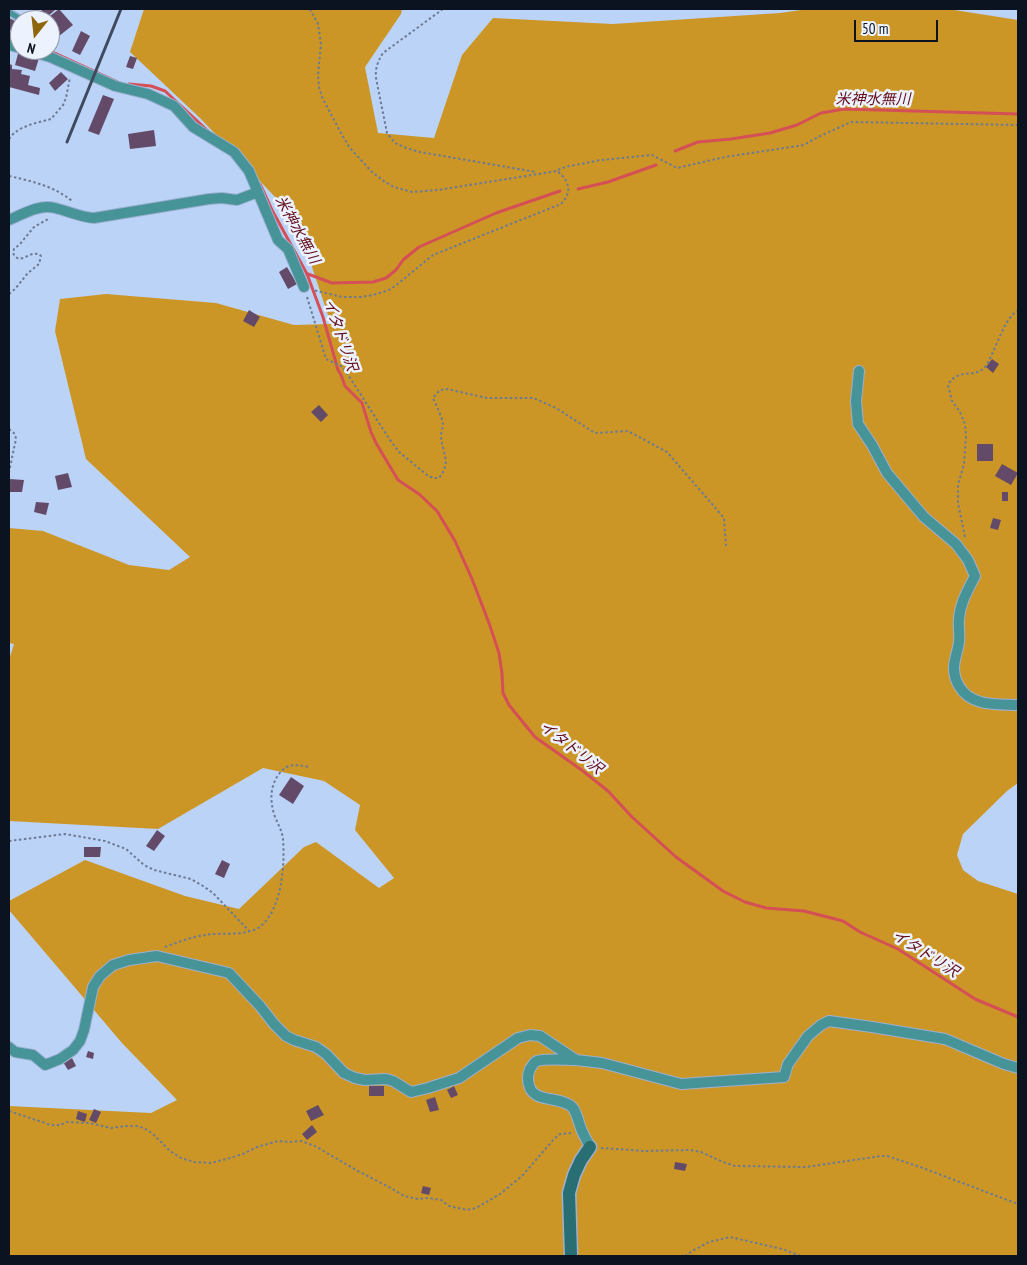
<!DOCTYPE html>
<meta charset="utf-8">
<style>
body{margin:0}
#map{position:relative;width:1027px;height:1265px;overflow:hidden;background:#bcd3f8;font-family:"PT Sans Narrow",sans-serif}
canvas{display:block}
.frame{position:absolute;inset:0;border:10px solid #0c1320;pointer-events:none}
.north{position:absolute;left:10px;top:10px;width:50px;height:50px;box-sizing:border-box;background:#ecf3ff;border:1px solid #9299a6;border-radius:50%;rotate:196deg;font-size:14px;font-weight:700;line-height:20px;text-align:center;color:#0c1320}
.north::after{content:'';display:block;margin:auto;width:18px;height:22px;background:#8e660b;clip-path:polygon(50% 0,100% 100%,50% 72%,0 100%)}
.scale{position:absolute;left:854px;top:20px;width:84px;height:22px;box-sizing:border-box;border:2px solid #0c1320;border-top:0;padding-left:6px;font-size:15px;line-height:18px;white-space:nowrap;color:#0c1320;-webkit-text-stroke:4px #ecf3ff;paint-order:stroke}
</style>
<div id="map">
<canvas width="1027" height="1265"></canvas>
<div class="frame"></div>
<div class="north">N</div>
<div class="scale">50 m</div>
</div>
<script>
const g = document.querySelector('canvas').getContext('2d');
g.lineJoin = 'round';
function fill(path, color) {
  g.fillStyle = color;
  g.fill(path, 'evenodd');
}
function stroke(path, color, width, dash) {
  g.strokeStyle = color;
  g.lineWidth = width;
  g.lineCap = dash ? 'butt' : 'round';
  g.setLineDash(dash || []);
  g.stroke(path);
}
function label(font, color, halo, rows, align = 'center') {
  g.font = font + ' "PT Sans Narrow","Noto Sans JP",sans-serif';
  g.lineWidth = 5;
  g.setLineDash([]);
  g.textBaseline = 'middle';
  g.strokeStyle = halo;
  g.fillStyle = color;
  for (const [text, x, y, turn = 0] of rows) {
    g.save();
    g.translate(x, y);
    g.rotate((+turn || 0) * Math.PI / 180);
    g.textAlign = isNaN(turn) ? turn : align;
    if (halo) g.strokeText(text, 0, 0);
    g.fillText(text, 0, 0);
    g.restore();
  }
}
const forest = new Path2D(`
 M144,9h258l-1,5 -36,53 13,66 56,5 28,-83 31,-37 120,6 167,-11 28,-4h140l70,11v763l-11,8 -44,43 -6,21 6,15 15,11 40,13v362h-1009v-150l142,7 26,-13 -55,-57 -113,-133v-9l76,-41 100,36 54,13 65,-62 12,-5 63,46 15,-10 -39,-48 5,-25 -36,-24 -61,-13 -105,61 -149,-8v-161l5,-16 -5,-1v-115l34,3 86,34 40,5 21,-13 -104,-98 -31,-128 5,-32 46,-5 110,9 78,22 37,-1 -35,-105 -95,-100 -71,-67z`);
const stream = new Path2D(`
 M9,39l11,4
 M44,50l13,4 63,29
 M129,84l22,2 14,5 43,40
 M675,151l23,-9 33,-3 39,-6 27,-8 24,-12 23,-4 174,5
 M260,184l12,26 35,64 16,43 15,53 3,5 4,11 17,17 9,29 5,11 22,37 21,14 18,17 18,30 17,38 17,44 10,30 3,20 1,20 6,12 26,32 48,34 25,20 24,26 44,40 47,34 22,11 21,6 38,3 39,10 17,11 38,17 77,50 43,18
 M578,189l30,-7 48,-17
 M308,274l24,9 41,-1 13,-4 10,-8 7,-10 16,-13 77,-34 64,-22`);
const building = new Path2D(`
 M43,9h11l1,1 -10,9 -8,-4z
 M59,9l14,16 -14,11 -9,-10v-6h-5z
 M9,18l6,3 -6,12z
 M81,31l9,5 -10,19 -8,-4z
 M19,50l21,5 -5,16 -20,-6z
 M130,56l7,2 -4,11 -7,-2z
 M9,64l3,1v4l10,1 -1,4 9,2 -2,9 12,3 -1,7 -30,-8z
 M61,72l7,7 -13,12 -6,-8z
 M103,95l11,4 -15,36 -11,-4z
 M154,130l2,16 -26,3 -2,-15z
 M287,267l10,17 -9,5 -9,-17z
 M249,310l11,7 -6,10 -11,-6z
 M992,359l7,5 -6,9 -7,-6z
 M319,405l9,10 -7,7 -10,-10z
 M977,444h16v17h-16z
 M1002,464l16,9 -7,12 -16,-9z
 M68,473l4,14 -14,3 -3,-14z
 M9,479l15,1 -2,12h-13z
 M1002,492h6v9h-6z
 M36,502l13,1 -3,12 -12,-3z
 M993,518l8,2 -3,10 -8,-2z
 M291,777l13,9 -11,18 -14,-9z
 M157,830l8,6 -11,15 -8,-5z
 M84,847h17l-1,10h-16z
 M222,860l8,4 -6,14 -9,-4z
 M88,1051l6,2 -1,6 -7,-2z
 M72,1058l4,8 -8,4 -5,-8z
 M369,1086h15v10h-15z
 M454,1086l4,9 -7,3 -4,-8z
 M435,1097l4,13 -9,2 -4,-12z
 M318,1105l6,10 -13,6 -5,-10z
 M94,1109l7,3 -5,11 -7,-3z
 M78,1111l9,3 -2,8 -9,-3z
 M312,1125l5,7 -10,8 -5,-6z
 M675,1162l12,2 -2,7 -11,-2z
 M423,1186l8,2 -2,7 -8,-2z`);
const path = new Path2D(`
 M310,9l8,15 3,20 -3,31 1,12 3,10 20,38 8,13 22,24 13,10 9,5 18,5 26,-2 119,-19c12,9 16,21 4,33l-128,51 -33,27 -9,7 -8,3 -10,3 -12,2h-19l-29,-7
 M443,9l-60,44c-5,8 -8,15 -7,25l11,55 8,10 11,5 14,4 116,20
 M9,139l5,-6 8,-5 10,-4 19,-5 12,-14 3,-7 4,-21
 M558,170l7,-3 36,-7 51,-5 25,13 48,-11 79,-12 14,-8 33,-15 167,3
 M9,176c22,5 45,10 63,25
 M9,294l6,-5 13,-16 11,-9 2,-8c-10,-9 -21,12 -28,-3l1,-4 6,-5 14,-17 16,-9
 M307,297l19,62 17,8 45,70 11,15 28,23 6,3h6c13,-16 3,-25 2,-42 0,-4 2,-8 2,-12 -1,-7 -7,-19 -10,-26l7,-8 7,-1 40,9h46l23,10 39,25 33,-2 39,21 57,66 2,28
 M9,429l6,5 1,5 -7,33
 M965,537l-7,-34v-18l6,-21 2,-28 -1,-12 -5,-12 -8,-11 -4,-16c10,-18 27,-6 37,-18 9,-12 20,-52 33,-56
 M9,841l56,-7 40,7 21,8 18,16 10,5 37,9 12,7 10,7 37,39
 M165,947c13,-5 27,-10 40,-12 17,-3 42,2 56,-9 21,-18 24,-61 22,-87 -1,-9 -6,-16 -9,-25 -4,-14 -4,-28 5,-40 9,-12 18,-9 31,-7
 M9,1111l42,14h9l7,-3 22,1 22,5 14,-2h12l7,2 9,6 17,17 11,7 13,4 17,1 19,-5 13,-4 14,-7 21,-6 12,1 11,-1 14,5 41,24 35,18 13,8 14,3 11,-1 12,2 8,6 18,4 9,-2 24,-14 22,-18 32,-37 6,-5 11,-1
 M601,1148l44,3 45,-1 11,2 22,10 12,4 71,1 75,-11h6l33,11 98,37
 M685,1256l9,-6 15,-8 21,-5 52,12 19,7`);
const lane = new Path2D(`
 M9,12l13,8`);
const street = new Path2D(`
 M9,45l11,3
 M27,50l23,7 65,29 33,8 26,12 19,21 41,25 15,19 29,69 10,9 16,38
 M9,220c14,-6 30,-16 46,-12 13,3 25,9 39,10l115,-19 13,-1 15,2 21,-8
 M859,371l-3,30 2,23 14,21 15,28 37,44 32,27 12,16 7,16c-7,14 -15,27 -16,43 -1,7 1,15 0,23 -1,9 -5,17 -5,26 0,6 2,13 5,18 12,21 39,18 59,19
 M9,1047l6,5 18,3 12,10 15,-6 13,-9 7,-9 4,-11 9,-43 7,-11 13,-11 16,-5 28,-4 72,17 31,33 14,18 12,12 8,4 22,7 10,7 18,19 11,5 10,2 21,-1 7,2 18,11 17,-4 31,-10 59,-40 12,-3 10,1 36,24 26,3 79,21 103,-7 4,-13 20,-28 13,-11 8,-4 43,6 73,12 59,25 14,4
 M576,1060c-9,0 -32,-2 -39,1 -3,1 -5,5 -7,8 -3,7 -3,12 0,19 6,15 33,8 43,20 5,7 6,18 10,25 2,5 5,9 7,14`);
const secondary = new Path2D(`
 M571,1256l-2,-63 5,-18 7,-15 9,-13`);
const rail = new Path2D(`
 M67,142l54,-133`);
const waterNames = [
 ["米神水無川",873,100],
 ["米神水無川",297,230,61],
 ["イタドリ沢",340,335,71],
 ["イタドリ沢",571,748,38],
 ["イタドリ沢",925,954,32]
];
fill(forest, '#cc9626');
stroke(stream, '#d54f57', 3);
fill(building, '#634a68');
stroke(lane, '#9cb0d1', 8);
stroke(street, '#9cb0d1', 12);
stroke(secondary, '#9cb0d1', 15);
stroke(path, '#6b7b95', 2, [2.5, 2.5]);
stroke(lane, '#479498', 5);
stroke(street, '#479498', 10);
stroke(secondary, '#286e72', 12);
stroke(rail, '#3f4a5e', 3);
label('italic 15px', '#650d1a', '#ecf3ff', waterNames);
</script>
